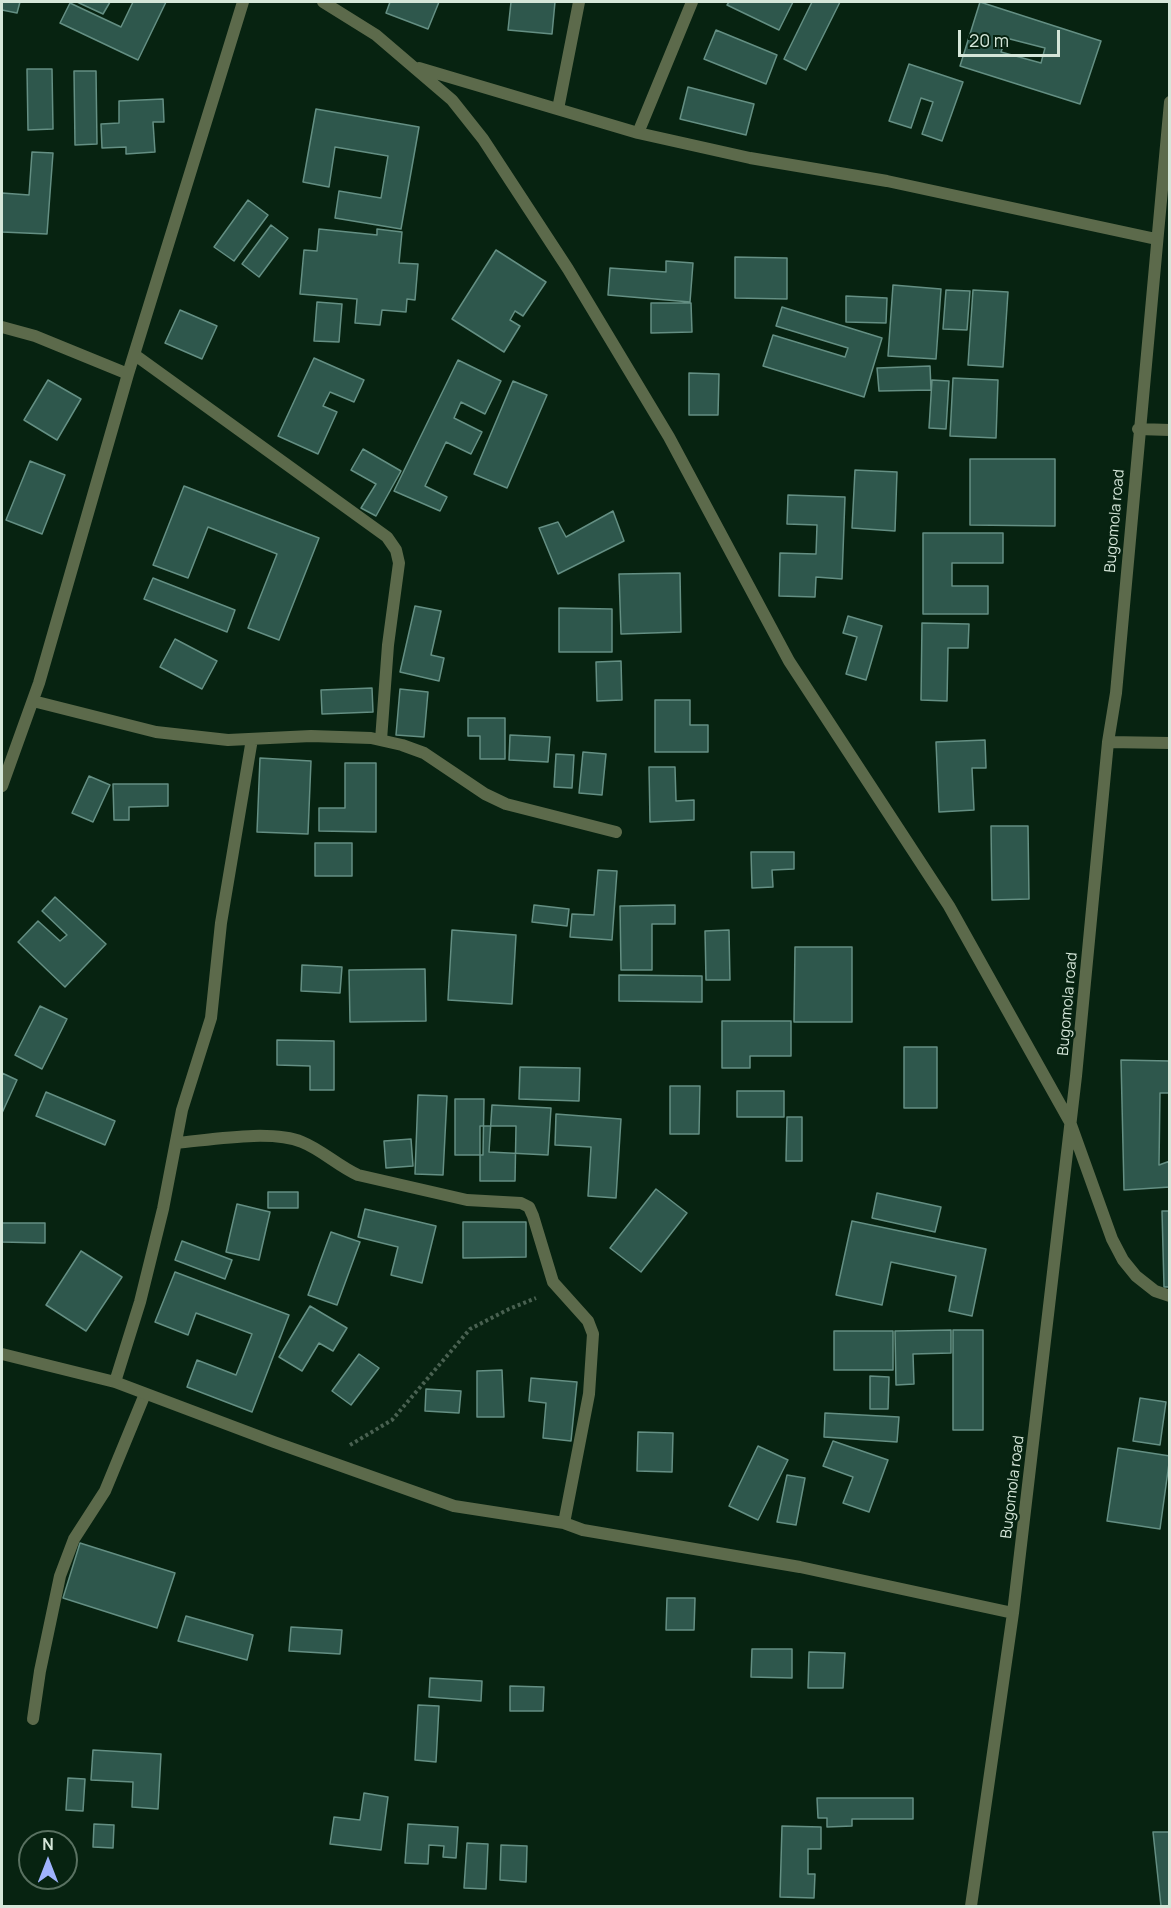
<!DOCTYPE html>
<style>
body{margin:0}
#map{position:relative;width:1171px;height:1908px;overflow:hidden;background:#072311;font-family:Manrope,sans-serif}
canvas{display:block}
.frame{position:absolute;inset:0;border:3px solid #d5e6d9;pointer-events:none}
.north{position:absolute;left:18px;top:1830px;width:60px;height:60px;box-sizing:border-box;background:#072311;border:2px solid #597161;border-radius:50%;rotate:0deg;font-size:16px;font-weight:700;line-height:24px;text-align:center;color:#d5e6d9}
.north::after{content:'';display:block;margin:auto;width:21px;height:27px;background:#9fb3fd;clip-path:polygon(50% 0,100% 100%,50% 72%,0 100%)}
.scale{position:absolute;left:958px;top:30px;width:102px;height:27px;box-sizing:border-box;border:3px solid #d5e6d9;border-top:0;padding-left:8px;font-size:18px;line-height:21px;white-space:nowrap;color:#d5e6d9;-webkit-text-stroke:4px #072311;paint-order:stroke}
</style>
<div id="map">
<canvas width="1171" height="1908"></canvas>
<div class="frame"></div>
<div class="north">N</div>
<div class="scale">20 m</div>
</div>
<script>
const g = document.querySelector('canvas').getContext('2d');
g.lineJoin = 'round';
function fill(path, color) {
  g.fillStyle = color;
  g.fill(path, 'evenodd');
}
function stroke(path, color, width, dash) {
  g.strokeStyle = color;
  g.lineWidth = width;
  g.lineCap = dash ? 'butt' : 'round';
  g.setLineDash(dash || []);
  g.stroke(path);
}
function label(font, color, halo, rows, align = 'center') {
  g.font = font + ' Manrope,sans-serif';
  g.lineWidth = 5;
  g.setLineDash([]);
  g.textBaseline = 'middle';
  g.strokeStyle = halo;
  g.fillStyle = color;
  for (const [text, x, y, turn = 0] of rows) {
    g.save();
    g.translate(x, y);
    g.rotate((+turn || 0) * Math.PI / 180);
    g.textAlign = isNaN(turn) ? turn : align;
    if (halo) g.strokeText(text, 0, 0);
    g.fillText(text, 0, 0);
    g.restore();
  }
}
const building = new Path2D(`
 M2,2h18l-3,11 -15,-3z
 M77,2h33l-7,12z
 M133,2h33l-28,58 -78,-37 10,-20 51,24z
 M390,2h49l-11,27 -42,-16z
 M511,2h44l-3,32 -44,-4z
 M729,2h64l-14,28 -52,-25z
 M812,2h28l-34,68 -22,-11z
 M980,2l121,39 -21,63 -120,-38zM1006,38l39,10 -4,15 -40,-11z
 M716,30l61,25 -11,29 -62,-25z
 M909,64l54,18 -21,59 -20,-7 11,-32 -12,-4 -10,30 -22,-7z
 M27,69h25l1,60 -25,1z
 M74,71h22l1,73 -22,1z
 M688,87l66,17 -8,31 -66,-16z
 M163,99l1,23h-11l2,30 -29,2v-7l-24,1 -1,-24 18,-1v-22z
 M316,109l103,18 -18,102 -66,-11 4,-27 42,7 7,-42 -53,-9 -6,40 -26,-5z
 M32,152l21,1 -6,81 -45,-2v-39l27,2z
 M248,200l20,15 -34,46 -20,-14z
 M271,225l17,13 -29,39 -17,-13z
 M319,229l58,6v-6l25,3 -3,31 19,1 -3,36 -8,-1 -1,13 -24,-2 -2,15 -25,-2 2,-24 -57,-5 4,-44 13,1z
 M496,250l50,32 -23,34 -8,-5 -5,9 10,6 -16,26 -52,-33z
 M735,257l52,1v41l-52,-1z
 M666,261l27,2 -3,39 -82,-7 2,-27 56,4z
 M893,285l48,4 -5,70 -48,-3z
 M946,290l24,1 -3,39 -24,-1z
 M973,290l35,2 -5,75 -35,-2z
 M846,296l41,2 -1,25 -40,-1z
 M317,302l25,2 -3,38 -25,-1z
 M651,303h40l1,29 -41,1z
 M782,307l100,31 -18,59 -101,-31 10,-31 72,22 3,-9 -72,-22z
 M180,310l37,16 -15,33 -37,-16z
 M314,358l50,22 -10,22 -24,-10 -7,14 14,6 -19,42 -40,-18z
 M458,360l43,21 -16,33 -24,-12 -7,16 28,14 -11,22 -25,-12 -21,44 22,11 -7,14 -46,-20z
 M930,366l1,24 -52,1 -2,-23z
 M689,373l30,1 -1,41h-29z
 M953,378l45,2 -2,58 -46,-2z
 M48,380l33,19 -24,41 -33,-20z
 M932,380l17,1 -3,48 -17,-1z
 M513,381l34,14 -40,93 -33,-14z
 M363,449l38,22 -25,45 -15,-8 15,-24 -25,-14z
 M970,459h85v67l-85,-1z
 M30,461l35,14 -23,59 -36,-14z
 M855,470l42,2 -2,59 -43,-3z
 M184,486l135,52 -40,102 -31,-12 29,-74 -69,-27 -20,51 -35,-13z
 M788,495l57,2 -3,82 -26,-2 -1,20 -36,-1 1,-43 36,1 1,-29 -30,-1z
 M613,511l11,30 -66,33 -19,-46 19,-6 8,15z
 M923,533h80v30h-51v23h36v28h-65z
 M680,573l1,59 -60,2 -2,-60z
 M153,578l82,32 -8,22 -83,-33z
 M415,606l26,5 -10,44 13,3 -5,23 -39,-9z
 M559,608l53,1v43h-53z
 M848,616l34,10 -16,54 -20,-6 11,-37 -14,-4z
 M922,623l47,1 -1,24h-20l-1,53 -26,-1z
 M175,639l42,22 -15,28 -42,-22z
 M621,661l1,39 -25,1 -1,-39z
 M372,688l1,24 -51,2 -1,-24z
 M400,689l28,3 -4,45 -28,-2z
 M655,700h35v25h18v27h-53z
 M468,718h37v41h-25v-23h-12z
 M510,735l40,2 -2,25 -39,-2z
 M985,740l1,28h-14l2,42 -35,2 -3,-70z
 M583,752l23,2 -4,41 -23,-2z
 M556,754l18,1 -2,33 -18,-1z
 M260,758l51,3 -3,73 -51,-2z
 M345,763h31v69l-57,-1v-23h26z
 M649,767h26l1,34 18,-1v20l-44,2z
 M89,776l21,9 -17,37 -21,-9z
 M113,784h55v22l-39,1v13h-15z
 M991,826h37l1,73 -37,1z
 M315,843h37v33h-37z
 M751,852h43v17l-22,1 1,17 -21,1z
 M598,870l19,1 -5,69 -42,-3 2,-23 22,1z
 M55,897l51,47 -41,43 -47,-45 20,-21 22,20 7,-6 -25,-24z
 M534,905l35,4 -2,17 -35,-4z
 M675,905v19h-23v46h-31l-1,-64z
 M452,930l64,5 -4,69 -64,-4z
 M729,930l1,50h-24l-1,-49z
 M795,947h57v75h-58z
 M302,965l40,2 -2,26 -39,-2z
 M425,969l1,52 -76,1 -1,-52z
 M619,975l83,1v26l-83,-1z
 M40,1006l27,13 -25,50 -27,-14z
 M722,1021h69v35h-41v12h-28z
 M277,1040l57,1v49h-24v-24l-33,-1z
 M904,1047h33v61h-33z
 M1121,1060l49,1v32h-10l-1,72 11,-4v26l-46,3z
 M520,1067l60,1 -1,33 -60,-2z
 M2,1073l15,7 -15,33z
 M670,1086h30l-1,48h-29z
 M737,1091h47v26h-47z
 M46,1092l69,29 -10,24 -69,-29z
 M418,1095l29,1 -4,79 -28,-1z
 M455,1099h29l-1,56h-28z
 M492,1105l59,3 -3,47 -59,-3z
 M556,1114l65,5 -5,79 -28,-2 3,-49 -36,-2z
 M787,1117h15v44h-16z
 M480,1126h36l-1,55h-35z
 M411,1139l2,27 -27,2 -2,-27z
 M656,1189l31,24 -46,59 -31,-24z
 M268,1192h30v16h-30z
 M877,1193l64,14 -6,25 -63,-14z
 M237,1204l33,8 -11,48 -33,-8z
 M365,1209l71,17 -14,57 -31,-8 7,-28 -40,-10z
 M1162,1211h8v76h-6z
 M852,1221l134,28 -14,67 -23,-5 7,-35 -65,-14 -9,43 -46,-10z
 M463,1222h63v35l-63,1z
 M2,1223h43v20l-43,-1z
 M331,1232l29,10 -23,63 -29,-10z
 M182,1241l50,19 -7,19 -50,-19z
 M81,1251l41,26 -36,54 -40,-26z
 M175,1272l114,43 -37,97 -65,-25 10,-27 39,15 16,-41 -56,-21 -8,22 -33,-13z
 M310,1306l37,22 -14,23 -14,-8 -17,28 -23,-14z
 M951,1330v23l-38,1 1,30 -18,1 -1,-54z
 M953,1330h30v100h-30z
 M834,1331h59v39h-59z
 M359,1354l20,14 -28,37 -19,-14z
 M502,1370l2,47h-27v-46z
 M870,1376l19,1 -1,32h-18z
 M531,1378l46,4 -6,59 -28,-3 3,-35 -17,-2z
 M426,1389l35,2 -2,22 -34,-2z
 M1140,1398l26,4 -6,43 -27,-4z
 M825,1413l74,4 -2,25 -73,-5z
 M638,1432l35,1 -1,39 -35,-1z
 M833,1441l55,19 -19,52 -26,-9 10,-26 -30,-11z
 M758,1446l30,14 -30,60 -29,-14z
 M1118,1448l52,8 -10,73 -53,-8z
 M787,1475l18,3 -9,47 -19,-3z
 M80,1543l95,30 -18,55 -94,-30z
 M667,1598h28l-1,32h-28z
 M186,1616l67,19 -6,25 -69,-19z
 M291,1627l51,3 -2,24 -51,-3z
 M752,1649h40v29l-41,-1z
 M809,1652l36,1 -2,35h-35z
 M430,1678l52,3 -1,20 -52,-4z
 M510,1686l34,1 -1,24h-33z
 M418,1705l21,1 -3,56 -21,-2z
 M93,1750l68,4 -3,55 -26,-2 1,-25 -42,-2z
 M68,1778l17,1 -2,32 -17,-1z
 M364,1793l24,4 -7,53 -51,-6 4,-27 26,3z
 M817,1798h96v21h-61v7l-25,1v-9h-9z
 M94,1824l20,1 -1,23 -20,-1z
 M408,1824l50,3 -2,31 -13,-1 1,-11 -15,-1 -1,19 -23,-1z
 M782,1826l39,1v22h-13v25h7l-1,24 -34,-1z
 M1153,1832h17v74h-9z
 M467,1843l21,1 -2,45 -22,-1z
 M501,1845l26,1 -1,36 -26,-2z`);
const path = new Path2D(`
 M350,1445l42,-25 78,-91 39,-20 27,-11`);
const lane = new Path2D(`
 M33,1719l7,-48 20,-95 14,-37 31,-48 40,-97`);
const street = new Path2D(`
 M323,2l53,33 76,65 31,39 85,130 101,168 120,224 160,245 121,216 42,117 11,21 13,16 19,15 15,5
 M419,68l219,65 112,25 137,23 269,58
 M558,109l21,-107
 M638,133l54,-131
 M2,327l33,9 93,38
 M135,355l252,182 9,13 3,13 -11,82 -7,95
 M1138,429l32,1
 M33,701l123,31 72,8 83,-4 60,2 31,7 22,8 61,41 21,10 110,28
 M1108,742l62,1
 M2,786l37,-103 89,-309 115,-372
 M176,1143c34,-3 95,-14 126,-1 20,8 36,24 56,33l109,25 54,3 8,4 4,9 20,66 35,39 5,13 -4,60 -25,129
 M2,1354l113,28 159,60 180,64 110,17 19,7 217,37 213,46
 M115,1382l25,-80 23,-93 19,-99 29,-92 10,-95 31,-184
 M971,1906l42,-293 63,-537 32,-334 8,-49 54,-591`);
const streetNames = [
 ["Bugomola road",1115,521,-85],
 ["Bugomola road",1068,1004,-85],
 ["Bugomola road",1013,1487,-83]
];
fill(building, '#2e574c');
stroke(building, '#648f83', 1.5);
stroke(path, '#496151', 4, [3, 3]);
stroke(lane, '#5c6a4b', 12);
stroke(street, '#5c6a4b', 12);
label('15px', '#d5e6d9', '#072311', streetNames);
</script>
